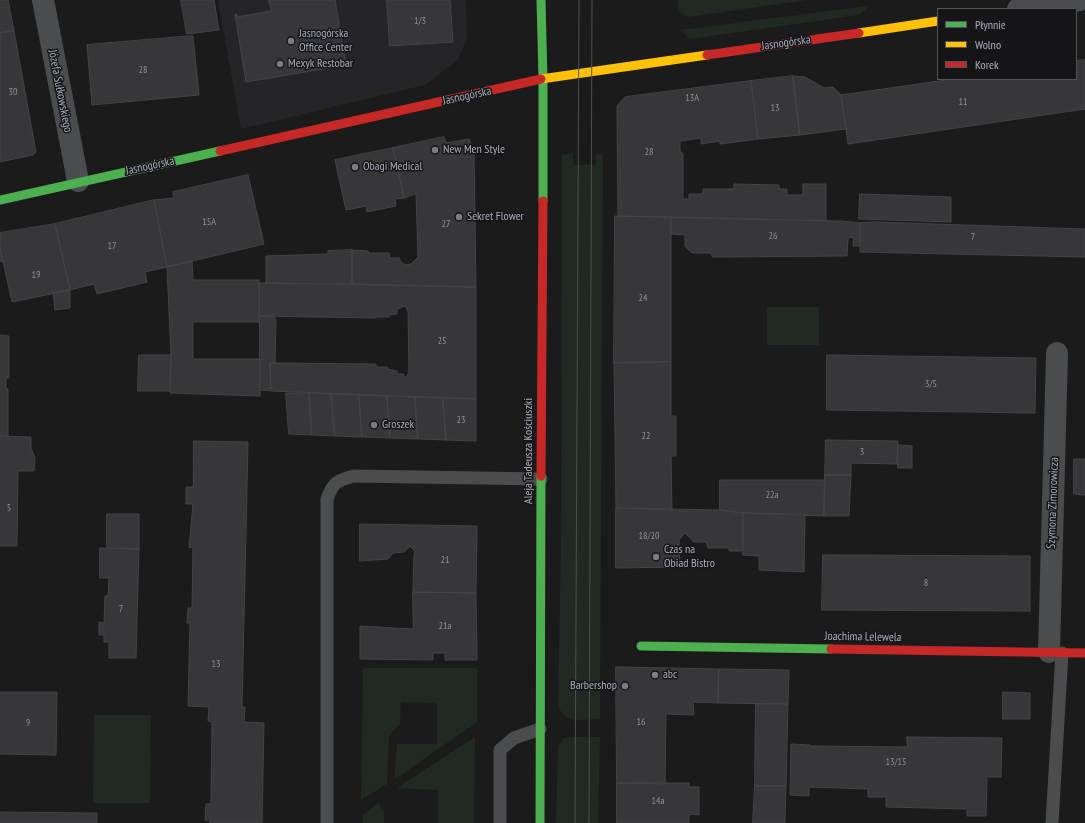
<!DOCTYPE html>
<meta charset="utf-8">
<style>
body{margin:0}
#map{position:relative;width:1085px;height:823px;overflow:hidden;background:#1b1b1b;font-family:"PT Sans Narrow",sans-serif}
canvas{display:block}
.legend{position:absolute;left:937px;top:8px;width:140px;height:72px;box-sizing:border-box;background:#151517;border:1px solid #515359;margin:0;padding:5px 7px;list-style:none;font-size:12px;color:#acb0bc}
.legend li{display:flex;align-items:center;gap:8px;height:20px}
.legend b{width:20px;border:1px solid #515359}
</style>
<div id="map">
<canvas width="1085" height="823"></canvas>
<ul class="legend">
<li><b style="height:5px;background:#4caf50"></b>Płynnie</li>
<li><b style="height:5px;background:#ffc107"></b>Wolno</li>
<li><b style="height:5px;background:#c62828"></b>Korek</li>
</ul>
</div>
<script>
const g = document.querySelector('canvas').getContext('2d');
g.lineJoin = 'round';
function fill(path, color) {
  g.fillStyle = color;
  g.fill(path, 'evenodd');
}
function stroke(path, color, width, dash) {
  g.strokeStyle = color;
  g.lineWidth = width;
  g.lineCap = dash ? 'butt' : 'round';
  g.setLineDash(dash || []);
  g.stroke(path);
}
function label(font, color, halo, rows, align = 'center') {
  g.font = font + ' "PT Sans Narrow",sans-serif';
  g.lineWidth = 3;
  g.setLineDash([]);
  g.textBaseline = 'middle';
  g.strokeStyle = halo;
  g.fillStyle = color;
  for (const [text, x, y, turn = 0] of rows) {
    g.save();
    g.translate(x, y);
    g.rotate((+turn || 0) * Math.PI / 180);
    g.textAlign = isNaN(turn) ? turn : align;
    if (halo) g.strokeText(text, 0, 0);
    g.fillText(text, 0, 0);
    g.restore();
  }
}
const built = new Path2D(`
 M218,0h248l1,38 -9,22 -33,25 -184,44z`);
const green = new Path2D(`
 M678,0h129l-118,17c-9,-3 -13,-7 -11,-17z
 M868,6l-8,9 -170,24 -10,-9z
 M562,154h11v11h23v-11h7l-3,565c-16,1 -39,5 -42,-16l3,-160z
 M767,307h52v38h-52z
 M363,668h114v54l-83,58 3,-36h40v-41l-36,-1 -1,22 -11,12 -2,48 -26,16z
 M94,715h57l-1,88h-57z
 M475,737l-1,86h-36v-33l-41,-2z
 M569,737h31l-2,86h-42l2,-77 6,-8z
 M378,803l6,9v11h-21v-8z`);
const building = new Path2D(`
 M0,0h8l6,31 -14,2z
 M181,0h33l5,30 -32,4z
 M269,0h66l11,65 -100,17 -11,-67 2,-1v3l34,-6z
 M387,0h63l3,42 -63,4z
 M14,31l22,121 -3,3 -33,7v-129z
 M193,36l6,59 -107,10 -5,-60z
 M1085,60v49l-237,35 -7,-49 112,-16h123v-18z
 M793,76l7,59 -42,4 -7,-58z
 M793,76l12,1 19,11 9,-1 8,8 5,34 -46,6z
 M751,81l7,58 -38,5v-3l-19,3v-6l-21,3v10l3,3v45h6v-5h14v-5h31v-5l45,1v4h8v6h16v-11h23v37l-208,-5 -1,-110 8,-9z
 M444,137l2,6 23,-4 5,12 2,136 -124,-3v-34l16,1 1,2h20l1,5h10v3l5,4 6,-1 7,-7 -2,-63 -12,4 -11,-50z
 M393,148l11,50 -9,1 1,7 -29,6 -1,-6 -20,4 -11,-50z
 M248,175l16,69 -97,23 -13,-67 20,-2 -1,-6z
 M860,194l91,3v25l-92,-3z
 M154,200l13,67 -22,5 2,10 -50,12 -3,-10 -24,6 -15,-66z
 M615,216l56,1v145l-57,1z
 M671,217l170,4 19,2v23h-7l1,-9 -6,1 -1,18 -134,1 -3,-4h-18l-7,-7v-11l-14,-1z
 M874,222l211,7v28l-225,-5v-29z
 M55,224l15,66 -58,12 -12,-54v-15z
 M0,248l3,13 -3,1z
 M352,250v34l-86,-1v-27l62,-2v-3z
 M192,261l1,19h66v42h-66v37h67v37l-90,-3 1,-38 -4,-88z
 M260,283l216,4v112l-205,-8 -1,-28 106,1v3h11l1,2 9,2v3h6l3,4 3,-6 -1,-61 -3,-5 -8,3v5l-8,1v2h-13v1l-116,-2z
 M70,290v18l-15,2 -2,-17z
 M260,316h14l2,5 -1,42h-5l1,28 -11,-1z
 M0,335l9,1v42h-3v11h2v47h-8z
 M139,355h32l-1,36h-32z
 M827,355l209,3 -1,55 -208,-3z
 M671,362v54h5v40h-5l1,54 -56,-2 -2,-145z
 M286,393h23l3,42 -23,-1z
 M309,393l22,1 4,42 -23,-1z
 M331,394l28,1 3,42 -27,-1z
 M359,395l28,1 3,42 -28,-1z
 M387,396l28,1 3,42 -28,-1z
 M415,397l28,1 3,42 -28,-1z
 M443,398l33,1v42l-30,-1z
 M0,436l31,1v11l4,10 -1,13h-16l-1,75h-17z
 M826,440l72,1 -1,23 -46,-1v12h-26z
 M194,441l54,1 -6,265h3l-1,15 20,1 -2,100h-52v-3h-5l1,-16h5l1,-82 -4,-1 1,-14 -21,-1 2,-83h-3l1,-15h4l1,-61 -4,1 4,-44h-7v-17h7z
 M898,445l14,1v22h-14z
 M1074,459h11v36l-11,-1z
 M825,475h26l-2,41h-25z
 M720,480h105l-1,36 -81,-3 -23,-3z
 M616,508l104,2 23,3v36l-2,2h-12v-3h-21l-2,-6h-12l-9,-9 -6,7 1,27 -64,1z
 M743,513l62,1 -1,58 -45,-2v-14l-16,-1z
 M107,514h32v35l-32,-1z
 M360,524l117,2 -1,67 -63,-1 1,-37 1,-4 -5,-5 -6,6 -11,1 -5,6 -28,2z
 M100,548l39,1 -3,109h-27v-16h-5v-7h-5v-13l5,1 1,-27h3l1,-18h-9z
 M823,555l207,1v55l-208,-1z
 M413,592l63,1 1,67h-32v-7h-12v7l-73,-1v-33l53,3z
 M616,667l103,2 -1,34 -25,-1 1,13 -28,-1 -1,70 -48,-1z
 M719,669l70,1 -1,34 -70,-1z
 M0,692h57l-1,63 -56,-1z
 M1003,692l27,1v26h-27z
 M756,704h32l-2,82h-31z
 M907,737l95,1 -1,39h-14l-1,39h-19v-7l-81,-2v-10h-18v-8l-59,-2v9l-19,-1 1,-51 19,1v1l97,1z
 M617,783h72v4h10v28l-10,-1v9h-72z
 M755,786h31l-1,37h-32z
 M0,812l97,1v10h-97z`);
const lane = new Path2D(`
 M327,823v-324c6,-17 11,-19 27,-23l187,3
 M500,823v-73l14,-12 26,-9
 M1052,823l10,-170`);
const street = new Path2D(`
 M43,0l35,181
 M1018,9l62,-9
 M1049,652l8,-299`);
const fast = new Path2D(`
 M541,0l2,79v122
 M0,200l220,-49
 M641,646l190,3
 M540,823l1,-347`);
const slow = new Path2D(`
 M859,33l79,-12
 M541,79l166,-24`);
const jam = new Path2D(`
 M707,55l152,-22
 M220,151l321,-72
 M541,476l2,-275
 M831,649l254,4`);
const tram = new Path2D(`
 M575,823l4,-823
 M589,823l3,-823`);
const markers = [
 [291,41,4,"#797c84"],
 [280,64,4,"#797c84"],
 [435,150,4,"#797c84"],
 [355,167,4,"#797c84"],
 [459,217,4,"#797c84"],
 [374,425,4,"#797c84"],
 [656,557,4,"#797c84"],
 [655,675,4,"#797c84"],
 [625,686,4,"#797c84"]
];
const numberNames = [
 ["1/3",420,21],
 ["28",143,70],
 ["30",13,92],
 ["13A",692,98],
 ["11",963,102],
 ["13",775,108],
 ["28",649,152],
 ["15A",209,222],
 ["27",446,224],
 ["26",773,236],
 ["7",973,237],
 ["17",112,246],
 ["19",36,275],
 ["24",643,298],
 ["25",442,341],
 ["3/5",931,384],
 ["23",461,420],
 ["22",646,436],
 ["3",862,452],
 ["22a",772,495],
 ["5",9,508],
 ["18/20",649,536],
 ["21",445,560],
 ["8",926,583],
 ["7",121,609],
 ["21a",445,626],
 ["13",216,664],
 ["16",641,722],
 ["9",28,723],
 ["13/15",896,762],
 ["14a",658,801]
];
const poiNames = [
 ["Jasnogórska",299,34],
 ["Office Center",299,48],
 ["Mexyk Restobar",288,64],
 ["New Men Style",443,150],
 ["Obagi Medical",363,167],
 ["Sekret Flower",467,217],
 ["Groszek",382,425],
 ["Czas na",664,550],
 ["Obiad Bistro",664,564],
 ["abc",663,675],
 ["Barbershop",617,686,"right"]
];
const streetNames = [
 ["Jasnogórska",786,43,-8],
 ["Józefa Sułkowskiego",60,91,79],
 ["Jasnogórska",467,96,-12],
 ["Jasnogórska",150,166,-12],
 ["Aleja Tadeusza Kościuszki",529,451,-90],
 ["Szymona Zimorowicza",1053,503,-88],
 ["Joachima Lelewela",863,637,1]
];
fill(built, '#252527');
fill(green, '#212923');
fill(building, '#373739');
stroke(building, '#434447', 1);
stroke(lane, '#4b4c4e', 13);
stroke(street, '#4b4c4e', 22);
stroke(fast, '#4caf50', 9);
stroke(slow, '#ffc107', 9);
stroke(jam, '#c62828', 9);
stroke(tram, '#505154', 1);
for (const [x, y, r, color] of markers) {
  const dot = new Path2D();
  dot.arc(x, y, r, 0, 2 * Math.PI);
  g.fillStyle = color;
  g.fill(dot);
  stroke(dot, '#151517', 1.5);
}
label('10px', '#8f929b', null, numberNames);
label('12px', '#acb0bc', '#151517', poiNames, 'left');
label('12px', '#acb0bc', '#151517', streetNames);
</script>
